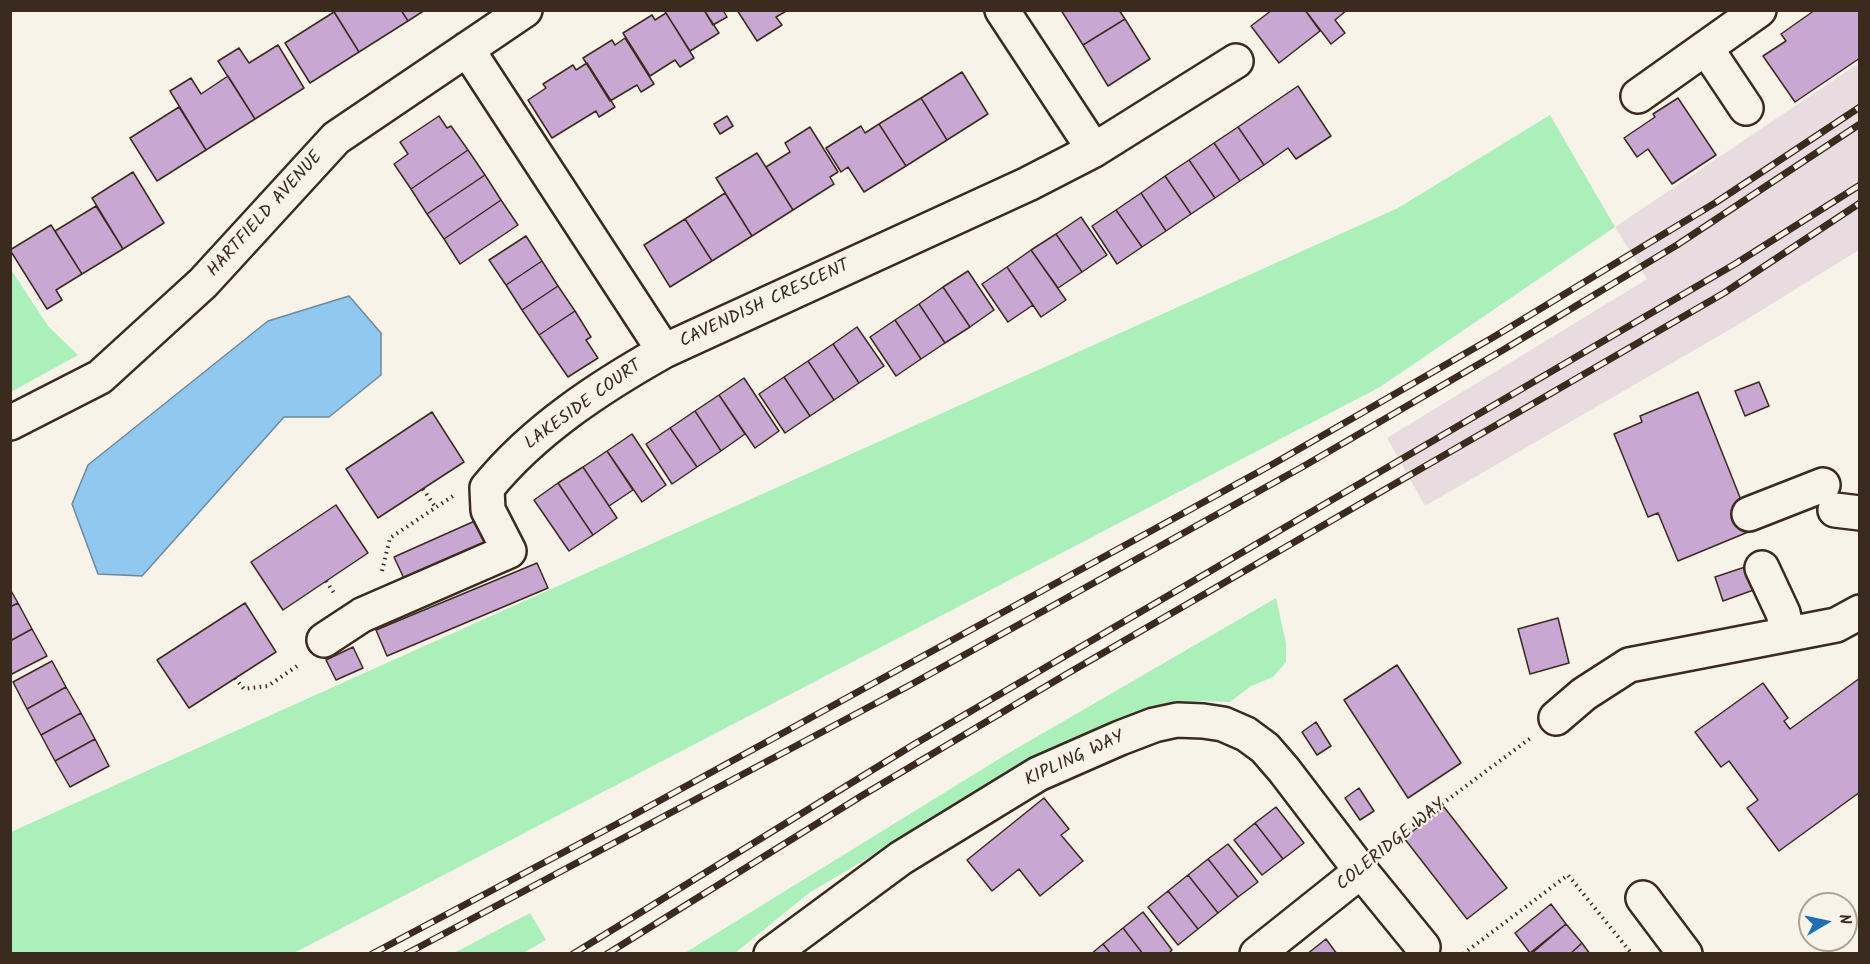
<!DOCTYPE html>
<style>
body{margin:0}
#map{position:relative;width:1870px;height:964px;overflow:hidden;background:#f7f3e8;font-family:Kalam,sans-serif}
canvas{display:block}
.frame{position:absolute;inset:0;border:12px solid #3b2a1e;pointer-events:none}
.north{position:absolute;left:1798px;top:892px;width:60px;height:60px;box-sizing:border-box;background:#f7f3e8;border:2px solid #aca397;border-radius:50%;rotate:81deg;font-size:16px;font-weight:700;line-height:24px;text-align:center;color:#3b2a1e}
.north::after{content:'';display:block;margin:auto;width:21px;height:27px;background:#1f6fb2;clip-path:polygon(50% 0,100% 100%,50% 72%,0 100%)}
</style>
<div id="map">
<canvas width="1870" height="964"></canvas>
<div class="frame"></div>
<div class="north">N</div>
</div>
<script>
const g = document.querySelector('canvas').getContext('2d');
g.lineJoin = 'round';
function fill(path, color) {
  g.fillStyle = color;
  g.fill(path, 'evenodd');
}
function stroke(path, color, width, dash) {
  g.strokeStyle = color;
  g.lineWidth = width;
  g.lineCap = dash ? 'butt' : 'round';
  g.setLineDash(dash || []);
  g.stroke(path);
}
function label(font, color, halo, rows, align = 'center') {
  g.font = font + ' Kalam,sans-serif';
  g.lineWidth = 4.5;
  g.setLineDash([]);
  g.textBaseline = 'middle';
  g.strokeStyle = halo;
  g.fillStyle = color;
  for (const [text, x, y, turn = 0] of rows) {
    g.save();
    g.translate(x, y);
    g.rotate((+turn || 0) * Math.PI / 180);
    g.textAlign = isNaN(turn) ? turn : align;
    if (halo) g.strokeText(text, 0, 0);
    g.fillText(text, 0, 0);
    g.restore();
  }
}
const built = new Path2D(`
 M1859,63v187l-123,76 -311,180 -38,-68 260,-159 -32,-52z`);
const green = new Path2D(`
 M1550,115l65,112 -235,160 -1086,566h-283v-121l1387,-624z
 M10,268l38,58 30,29 -67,37z
 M1276,598l10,45v19l-13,15 -22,9 -21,16 -28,-1 -36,2 -42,14 -85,39 -230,137 -74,60 -52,1 324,-200z
 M530,913l16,27 -23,13h-69z`);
const water = new Path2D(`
 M349,296l32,37v42l-52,42h-45l-142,159 -44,-2 -26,-70 16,-39 180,-144z`);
const building = new Path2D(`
 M333,10h68l7,11 -49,31z
 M401,10h24l-17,11z
 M664,10h40l15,23 -29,18z
 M704,10h19l4,7 -14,8z
 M737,10h51l-12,7 6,8 -25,16z
 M1061,10h58l6,9 -42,26z
 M1272,10h33l15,21 -41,32 -28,-37z
 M1305,10h42l-12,10 10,13 -14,11z
 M1815,10h44l1,48 -65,44 -32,-46 23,-15 -5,-7z
 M334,12l25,40 -49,31 -25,-40z
 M666,13l28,45 -14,9 -5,-7 -25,16 -27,-43 29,-18 3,5z
 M1125,19l25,40 -42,27 -25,-41z
 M625,38l29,46 -13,8 -4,-7 -27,16 -27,-43 29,-18 3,5z
 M278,45l26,43 -49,31 -37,-58 21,-13 10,15z
 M587,63l28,44 -16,10 -3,-6 -44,27 -24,-38 18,-12 -3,-4 30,-19 3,5z
 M962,72l26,42 -41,26 -26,-42z
 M228,76l27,43 -49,31 -36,-59 21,-13 10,16z
 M1298,86l33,50 -35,23 -8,-11 -24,17 -26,-38z
 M921,98l26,42 -41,26 -27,-42z
 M1678,98l38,57 -44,29 -24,-35 -11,8 -13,-19 31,-21 -2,-3z
 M179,107l27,43 -49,31 -27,-43z
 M439,116l8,12 4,-2 17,24 -57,39 -17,-25 14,-10 -8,-12z
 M727,116l6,10 -13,8 -6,-10z
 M879,124l27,42 -42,26 -16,-25 -7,5 -15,-24 35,-22 4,7z
 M810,127l28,45 -8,5 4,7 -41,26 -27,-43 24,-15 -5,-9z
 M1238,127l26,38 -24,16 -26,-38z
 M1214,143l26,38 -25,17 -26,-38z
 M468,150l17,25 -58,39 -16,-25z
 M757,153l36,57 -41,26 -36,-58z
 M1189,160l26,38 -24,16 -26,-38z
 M133,172l31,51 -41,26 -31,-51z
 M485,175l16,25 -57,39 -17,-25z
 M1165,176l26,38 -25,17 -25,-38z
 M725,193l27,43 -40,25 -27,-42z
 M1141,193l25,38 -24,16 -26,-37z
 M501,200l17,25 -58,39 -16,-25z
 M96,206l27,43 -41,25 -27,-43z
 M1116,210l26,37 -25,17 -25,-38z
 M1081,217l26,38 -25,17 -26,-38z
 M685,219l27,42 -42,26 -26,-42z
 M51,225l31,49 -26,16 6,10 -15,9 -37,-59z
 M1056,234l26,38 -24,16 -27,-38z
 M526,236l16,25 -36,24 -17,-25z
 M1031,250l35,50 -25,17 -34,-50z
 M542,261l16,25 -36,24 -16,-25z
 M1007,267l26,38 -25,17 -26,-38z
 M968,271l26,39 -24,17 -27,-40z
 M558,286l17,25 -36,24 -17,-25z
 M943,287l27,40 -25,16 -26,-39z
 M919,304l26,39 -24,16 -26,-39z
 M575,311l16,26 -5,3 12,18 -30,19 -29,-42z
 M895,320l26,39 -25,17 -26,-39z
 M857,327l27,39 -25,17 -26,-39z
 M833,344l26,39 -25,17 -26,-39z
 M808,361l26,39 -24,16 -26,-39z
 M784,377l26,39 -25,17 -26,-39z
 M744,378l35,53 -24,17 -36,-53z
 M1759,382l10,24 -24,10 -10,-25z
 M1698,392l55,138 -75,31 -20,-48 -10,4 -34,-83 28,-12 -2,-6z
 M719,395l26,39 -24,17 -26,-40z
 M695,411l26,40 -24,16 -27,-39z
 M432,412l32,50 -86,56 -32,-49z
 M670,428l27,39 -25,17 -26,-40z
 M632,434l34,51 -24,17 -35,-51z
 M607,451l26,39 -24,16 -26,-39z
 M583,467l34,51 -24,17 -35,-52z
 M558,483l35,52 -24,16 -35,-51z
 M336,505l32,48 -85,57 -32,-48z
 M477,520l13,28 -83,37 -13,-28z
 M537,563l11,25 -161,68 -11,-26z
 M1754,564l8,23 -39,14 -8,-24z
 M10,589l8,14 -8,4z
 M18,603l14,26 -22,12v-34z
 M245,603l31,49 -87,56 -32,-48z
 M1558,618l11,45 -39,11 -12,-45z
 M32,629l15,27 -37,19v-34z
 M353,647l10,21 -27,12 -10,-20z
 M52,661l14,26 -39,22 -14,-27z
 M1397,665l64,98 -53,35 -64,-98z
 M1860,678v114l-81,59 -32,-43 11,-8 -29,-39 -8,6 -26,-35 68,-49 25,35 -4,3 6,8z
 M66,687l15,26 -40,22 -14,-26z
 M81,713l14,26 -40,22 -14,-26z
 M1316,722l15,24 -14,9 -15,-23z
 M95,739l14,27 -39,21 -15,-26z
 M1359,788l15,23 -14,9 -15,-22z
 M1044,798l25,31 -8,6 22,26 -43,35 -21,-27 -27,22 -25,-31z
 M1276,807l28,36 -21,16 -28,-36z
 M1444,807l63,81 -40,31 -63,-81z
 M1255,823l28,36 -21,16 -28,-35z
 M1228,844l30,38 -20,15 -30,-38z
 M1208,859l30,38 -20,16 -30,-38z
 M1188,875l30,38 -20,16 -30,-38z
 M1168,891l30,38 -20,16 -30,-38z
 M1551,904l15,20 -36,29 -15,-20z
 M1143,912l29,38 -4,4h-25l-20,-26z
 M1566,924l16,19 -12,11h-39z
 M1123,928l20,26h-32l-8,-10z
 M1326,939l11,15h-30z
 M1582,943l8,11h-20z
 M1103,944l8,10h-20z`);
const path = new Path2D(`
 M423,489l13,19
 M382,571l8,-33 63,-42
 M326,581l8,12
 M235,678l9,11 24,-3 32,-22
 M1384,847l148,-110
 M1463,954l105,-79 64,79`);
const minor = new Path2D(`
 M1706,48l40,60
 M467,49l197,302 364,-167 66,-34 -92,-140
 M1638,96l121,-86
 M1094,150l142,-89
 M10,423l90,-46 103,-94 133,-145 189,-128
 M1835,510l25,3
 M1749,514l74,-29
 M1762,568l21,45 5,21
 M324,640l38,-25 147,-64 -21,-41 -1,-22c47,-58 113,-101 177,-137
 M1556,718l28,-24 45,-29 207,-40 24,-13
 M1643,898l42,56
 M771,954l130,-96 137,-84 82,-36 34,-13 23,-5 26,1 20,3 23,10 19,14 19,22 77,101 62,76
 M1257,954l104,-83`);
const rail = new Path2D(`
 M372,954l256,-136 645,-354 219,-126 223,-135 145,-96
 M406,954l506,-270 392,-218 199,-116 174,-105 183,-121
 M573,954l340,-209 822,-481 125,-79
 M607,954l256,-159 202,-120 659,-382 136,-90`);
const streetNames = [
 ["HARTFIELD AVENUE",266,215,-48],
 ["CAVENDISH CRESCENT",765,305,-25],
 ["LAKESIDE COURT",584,406,-36],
 ["KIPLING WAY",1075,760,-25],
 ["COLERIDGE WAY",1392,846,-39]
];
fill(built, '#e9dce1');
fill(green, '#abf0bb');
fill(water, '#90c8ef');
stroke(water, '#6e899b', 1.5);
fill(building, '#c8a7d2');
stroke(building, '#3b2a1e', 1.5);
stroke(minor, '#3b2a1e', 38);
stroke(path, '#3b2a1e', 4, [1.5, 4.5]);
stroke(minor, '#f7f3e8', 33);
stroke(rail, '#3b2a1e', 7);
stroke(rail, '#f7f3e8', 4.5, [14]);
label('18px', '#3b2a1e', '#f7f3e8', streetNames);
</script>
